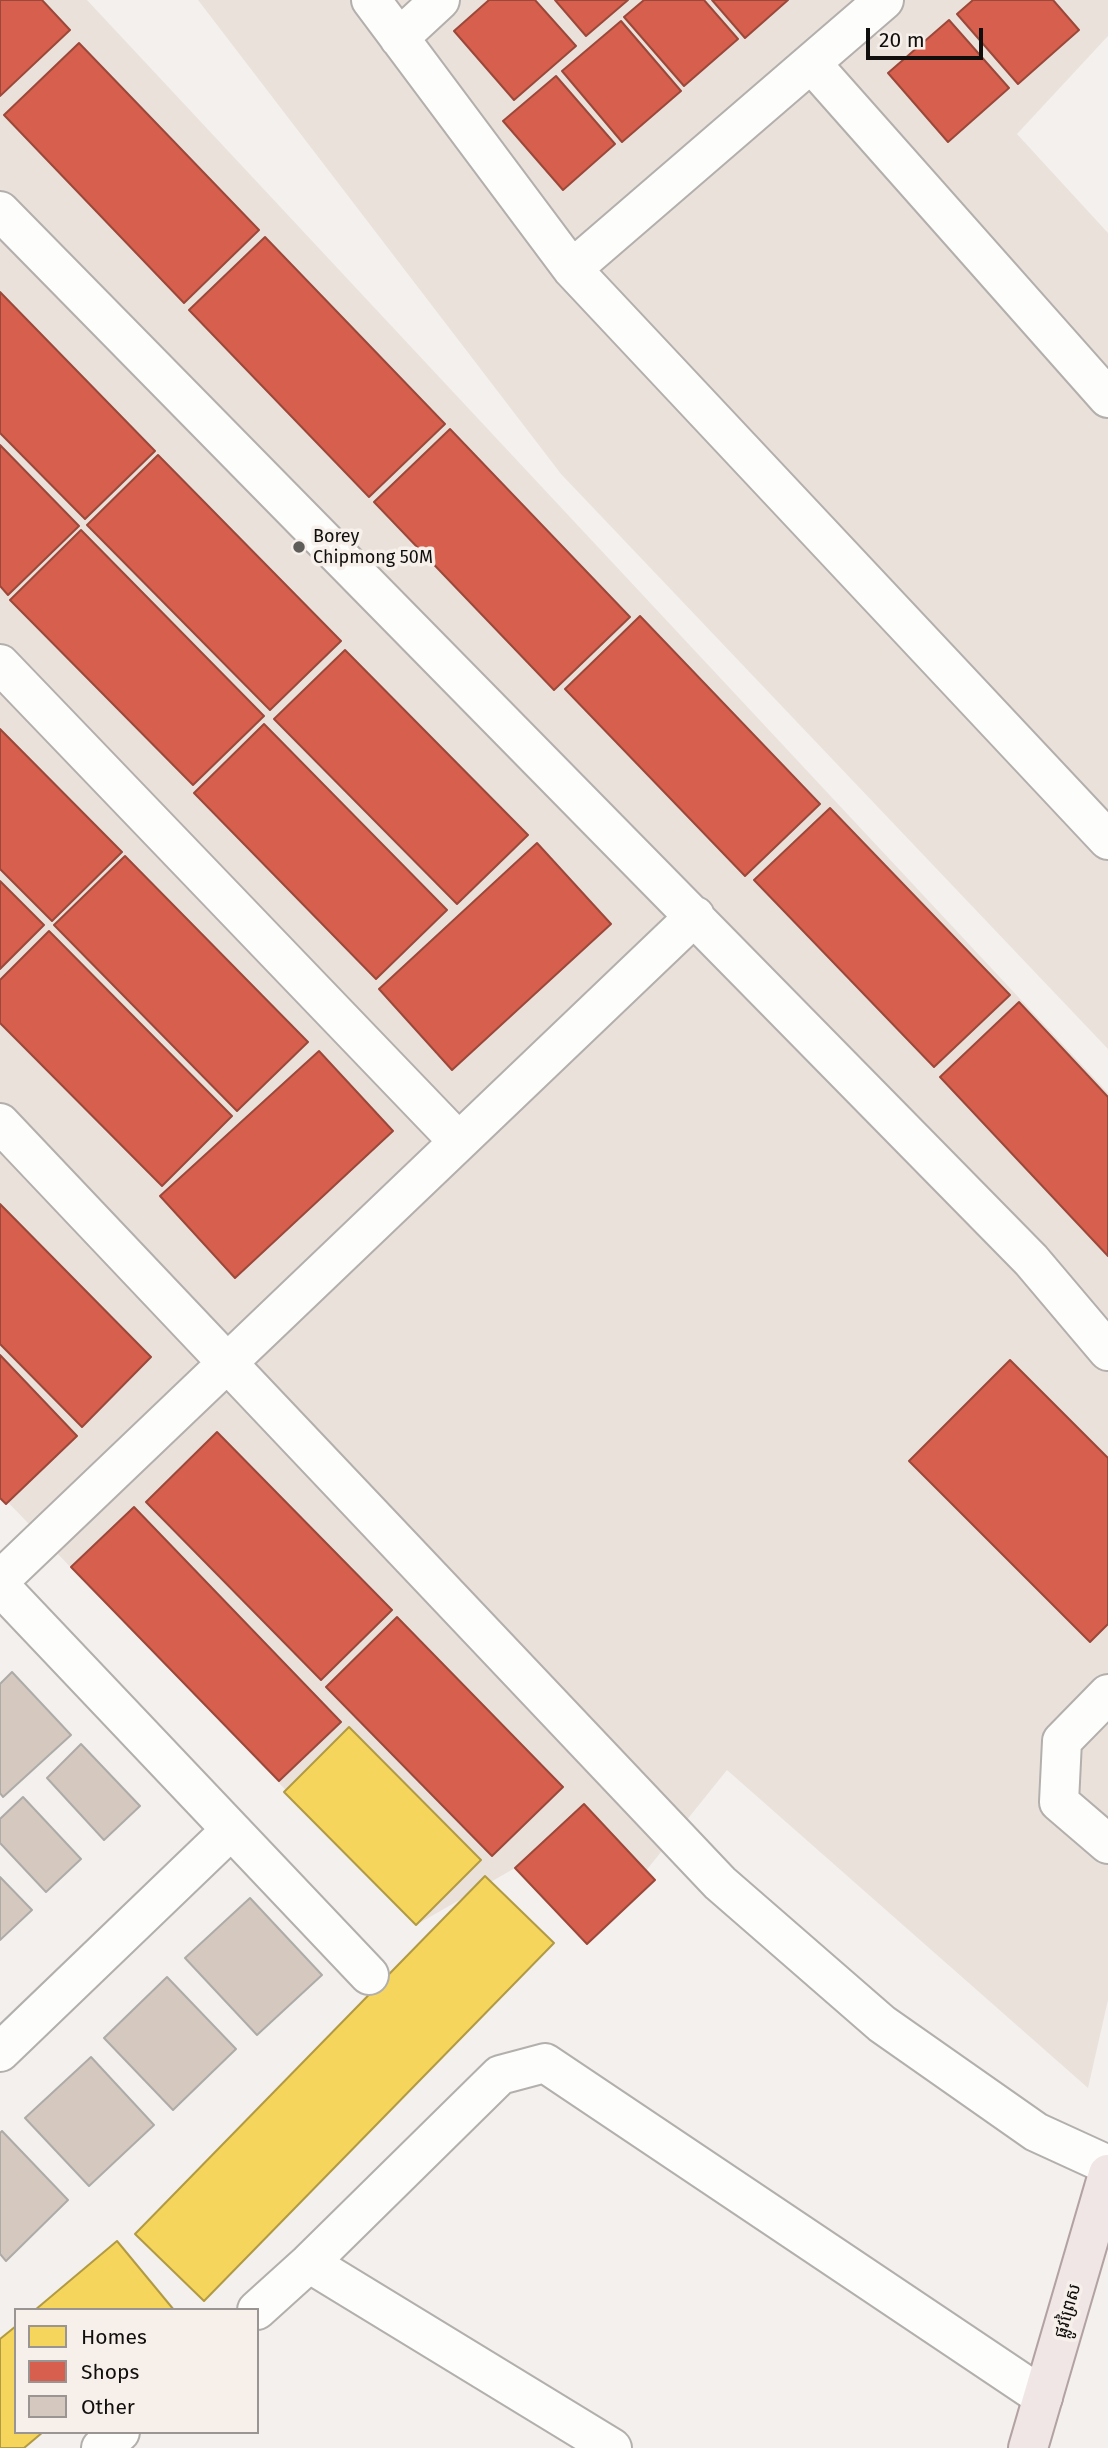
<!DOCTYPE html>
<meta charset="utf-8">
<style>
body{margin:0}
#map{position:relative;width:1108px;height:2448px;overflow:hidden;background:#f3f0ed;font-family:"Fira Sans",sans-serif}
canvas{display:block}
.legend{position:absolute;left:14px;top:2308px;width:245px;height:126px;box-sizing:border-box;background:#f6efea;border:2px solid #9a9592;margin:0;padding:9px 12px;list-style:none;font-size:21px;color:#110f0d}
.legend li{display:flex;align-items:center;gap:14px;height:35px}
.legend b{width:35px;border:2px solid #9a9592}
.scale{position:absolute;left:866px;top:28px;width:117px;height:32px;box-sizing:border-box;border:4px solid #110f0d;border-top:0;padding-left:9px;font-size:21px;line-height:24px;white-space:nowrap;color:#110f0d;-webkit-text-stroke:5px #f6efea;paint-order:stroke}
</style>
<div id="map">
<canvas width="1108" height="2448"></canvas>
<ul class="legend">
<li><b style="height:19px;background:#f6d55c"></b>Homes</li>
<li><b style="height:19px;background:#d6604d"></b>Shops</li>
<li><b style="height:19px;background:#d5c8be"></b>Other</li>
</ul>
<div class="scale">20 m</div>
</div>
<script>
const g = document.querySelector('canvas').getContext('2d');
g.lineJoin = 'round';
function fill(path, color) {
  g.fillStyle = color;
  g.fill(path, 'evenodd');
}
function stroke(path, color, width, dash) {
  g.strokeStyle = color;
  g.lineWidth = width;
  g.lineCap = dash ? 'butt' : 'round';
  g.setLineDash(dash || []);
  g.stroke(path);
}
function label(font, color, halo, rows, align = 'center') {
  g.font = font + ' "Fira Sans","Noto Sans Khmer",sans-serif';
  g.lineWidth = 7;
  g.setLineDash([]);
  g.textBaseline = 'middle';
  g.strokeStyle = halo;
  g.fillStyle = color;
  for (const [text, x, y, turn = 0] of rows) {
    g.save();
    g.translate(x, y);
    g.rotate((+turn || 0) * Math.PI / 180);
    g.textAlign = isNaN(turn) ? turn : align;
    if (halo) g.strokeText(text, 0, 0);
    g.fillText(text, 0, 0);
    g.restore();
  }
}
const built = new Path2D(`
 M0,0h87l1021,1093v907l-20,88 -361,-318 -140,174 -72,-76 -99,57 -416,-431z
 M198,0h910v36l-91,98 91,99v816l-547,-575z`);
const homes = new Path2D(`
 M349,1727l132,133 -65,65 -132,-133z
 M485,1876l69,67 -350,358 -69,-67z
 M117,2241l57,69h-139z
 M16,2326v106h27l-19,16h-24v-109z`);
const shops = new Path2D(`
 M0,0h42l28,30 -70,66z
 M489,0h46l41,46 -62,54 -60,-69z
 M555,0h73l-42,36z
 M644,0h60l34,39 -54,47 -60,-69z
 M712,0h76l-43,38z
 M973,0h80l26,30 -61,54 -61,-70z
 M949,20l60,68 -61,54 -60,-69z
 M621,21l60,70 -59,51 -60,-71z
 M79,43l180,187 -75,73 -180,-188z
 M556,76l59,68 -52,46 -60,-69z
 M265,237l180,187 -76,73 -180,-187z
 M0,292l155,159 -70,68 -85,-86z
 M450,429l180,188 -76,73 -180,-188z
 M0,445l79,81 -71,69 -8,-9z
 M158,455l183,186 -71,69 -183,-185z
 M81,530l183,186 -71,69 -183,-185z
 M640,616l180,188 -75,72 -180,-187z
 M345,650l183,185 -71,69 -183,-185z
 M264,724l183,186 -71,69 -182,-186z
 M0,729l122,123 -70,69 -52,-52z
 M830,808l180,187 -76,72 -180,-187z
 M537,843l74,81 -159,146 -73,-81z
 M125,856l183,186 -71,69 -183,-186z
 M0,881l44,44 -44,44z
 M49,931l183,185 -70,70 -162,-163v-43z
 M1019,1002l89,95v159l-168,-179z
 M319,1051l74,80 -158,147 -75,-82z
 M0,1204l151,153 -69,70 -82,-83z
 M0,1355l77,81 -71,68 -6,-6z
 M1010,1360l98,98v166l-18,18 -181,-181z
 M217,1432l175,178 -71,70 -175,-178z
 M134,1507l207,215 -62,59 -208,-214z
 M397,1617l166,170 -71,69 -166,-169z
 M584,1804l71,76 -68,64 -72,-76z`);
const building = new Path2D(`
 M12,1672l59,63 -68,62 -3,-4v-109z
 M81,1744l59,62 -36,34 -57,-62z
 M23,1797l58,62 -35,33 -46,-49v-24z
 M0,1877l32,33 -32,30z
 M250,1898l72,77 -65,60 -72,-77z
 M167,1977l69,72 -63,61 -69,-72z
 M91,2057l63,68 -65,61 -64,-68z
 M2,2131l66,69 -62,61 -6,-7v-121z`);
const minor = new Path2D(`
 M371,0l201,269 536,571
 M399,38l41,-38
 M811,63l297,335
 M0,211l1031,1049 77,91
 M572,269l312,-269
 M0,664l458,477
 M0,1123l720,760 162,141 154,108 72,33
 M0,1580l695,-664
 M0,1586l369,389
 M1108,1694l-46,47 -3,61 49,42
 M0,2052l231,-222
 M309,2263l303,185
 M257,2310l52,-47 191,-188 45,-12 498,334
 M101,2448l19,-16`);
const major = new Path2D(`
 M1028,2448l80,-274`);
const markers = [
 [299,547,7,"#605e5b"]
];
const poiNames = [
 ["Borey",313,537],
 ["Chipmong 50M",313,558]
];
const streetNames = [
 ["ផ្លូវព្រៃស",1068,2311,-74]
];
fill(built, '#ebe1db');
fill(homes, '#f6d55c');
stroke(homes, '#b19a44', 2);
fill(shops, '#d6604d');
stroke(shops, '#9b483a', 2);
fill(building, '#d5c8be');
stroke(building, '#adaba8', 2);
stroke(minor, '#b2afad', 42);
stroke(major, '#b3a2a2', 42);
stroke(minor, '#fdfdfc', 38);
stroke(major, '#f0e6e6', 38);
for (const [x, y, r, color] of markers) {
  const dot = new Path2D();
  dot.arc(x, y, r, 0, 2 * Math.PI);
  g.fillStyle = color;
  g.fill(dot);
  stroke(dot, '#f6efea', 2.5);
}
label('18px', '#110f0d', '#f6efea', poiNames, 'left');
label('18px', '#110f0d', '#f6efea', streetNames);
</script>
